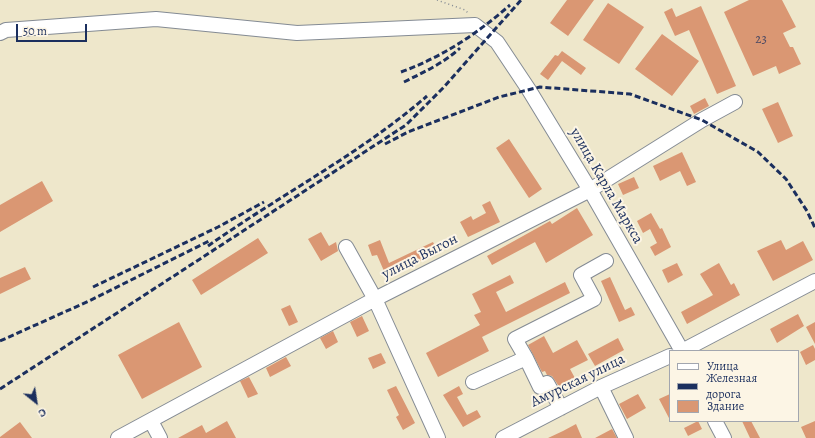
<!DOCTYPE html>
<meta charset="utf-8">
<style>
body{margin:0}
#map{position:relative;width:815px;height:438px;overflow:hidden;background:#eee7cb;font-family:Alegreya,serif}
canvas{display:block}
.legend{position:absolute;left:669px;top:350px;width:130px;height:72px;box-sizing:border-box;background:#fcf5e5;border:1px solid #a2a6af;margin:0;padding:5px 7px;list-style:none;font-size:12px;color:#1b2f5e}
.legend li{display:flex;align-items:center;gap:8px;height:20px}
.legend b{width:20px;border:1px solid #a2a6af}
.north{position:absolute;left:16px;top:382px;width:40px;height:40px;-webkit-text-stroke:3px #fcf5e5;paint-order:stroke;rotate:150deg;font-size:11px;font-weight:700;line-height:16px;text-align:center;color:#1b2f5e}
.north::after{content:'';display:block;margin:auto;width:14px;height:18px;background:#1b2f5e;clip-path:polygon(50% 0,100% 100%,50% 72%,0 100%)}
.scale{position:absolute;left:16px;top:24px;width:71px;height:18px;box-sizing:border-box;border:2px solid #1b2f5e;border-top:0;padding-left:5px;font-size:12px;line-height:14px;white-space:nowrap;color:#1b2f5e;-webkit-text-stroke:3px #fcf5e5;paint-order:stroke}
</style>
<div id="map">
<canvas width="815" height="438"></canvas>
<ul class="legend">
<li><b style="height:5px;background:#fff"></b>Улица</li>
<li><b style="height:5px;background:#1b2f5e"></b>Железная дорога</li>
<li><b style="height:11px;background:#da9773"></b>Здание</li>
</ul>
<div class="north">С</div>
<div class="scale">50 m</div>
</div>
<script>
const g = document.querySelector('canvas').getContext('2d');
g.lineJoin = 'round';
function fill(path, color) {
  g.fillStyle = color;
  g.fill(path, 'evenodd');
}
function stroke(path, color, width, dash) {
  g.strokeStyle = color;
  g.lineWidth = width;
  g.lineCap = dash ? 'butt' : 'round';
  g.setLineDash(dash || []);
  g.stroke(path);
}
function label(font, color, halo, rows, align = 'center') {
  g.font = font + ' Alegreya,serif';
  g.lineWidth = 4;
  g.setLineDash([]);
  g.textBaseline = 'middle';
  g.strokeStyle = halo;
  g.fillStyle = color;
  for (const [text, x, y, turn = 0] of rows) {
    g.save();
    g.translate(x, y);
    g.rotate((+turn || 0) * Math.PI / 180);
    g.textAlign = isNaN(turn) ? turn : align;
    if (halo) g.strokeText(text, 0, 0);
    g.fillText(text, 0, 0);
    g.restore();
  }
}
const building = new Path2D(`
 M567,0h27l-26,36 -18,-13z
 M749,0h33l14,27 -13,6 7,14h3l8,17 -22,10 -3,-8 -23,10 -29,-64z
 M608,3l36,24 -25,37 -36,-24z
 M701,6l35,80 -19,8 -28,-64 -14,6 -11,-24 8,-4 4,9z
 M662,34l37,27 -27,35 -37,-27z
 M562,51l24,17 -5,7 -19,-14 -14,19 -8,-6 15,-19 3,1z
 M705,98l4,8 -15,8 -4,-8z
 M778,102l15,34 -15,7 -16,-34z
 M509,139l33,50 -13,9 -33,-50z
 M682,152l14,30 -9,4 -7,-15 -20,10 -7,-15z
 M634,177l5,11 -16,7 -5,-11z
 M42,181l11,20 -53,31v-27z
 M490,201l10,21 -32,15 -8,-15 11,-6 2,4 13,-7 -4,-8z
 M577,208l16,27 -47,28 -11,-21 -43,23 -5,-9 63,-35 2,3z
 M651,213l9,16 2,-1 9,19 -16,9 -5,-9 7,-4 -7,-14 -7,4 -6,-12z
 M321,232l8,14 7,-4 2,9 -17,10 -13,-22z
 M258,238l10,15 -67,42 -9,-15z
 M380,240l9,23 44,-21 5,10 -51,26 -10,-23 -5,1 -4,-11z
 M781,240l5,10 17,-9 10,19 -40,21 -16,-30z
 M677,263l6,12 -15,8 -6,-13z
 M719,263l12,22 3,-2 6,12 -53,29 -6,-12 32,-17 -13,-21z
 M25,267l6,12 -31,15v-16z
 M510,275l4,8 -18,9 10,20 59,-30 5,11 -88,44 7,14 -51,26 -12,-24 54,-28 -6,-10 7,-3 -9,-18z
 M610,277l15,33 6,-3 4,8 -16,7 -18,-41z
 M290,305l8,17 -9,4 -8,-17z
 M798,314l6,12 -27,17 -7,-14z
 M362,316l7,15 -12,6 -7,-15z
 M179,322l23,45 -60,32 -24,-44z
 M815,322v22l-9,-17z
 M333,331l5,11 -12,7 -6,-11z
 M544,336l9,17 24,-13 11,20 -18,9 6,11 -16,8 -8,-12 -5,-1 -2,-4 -3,1 -14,-27z
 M618,338l6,12 -29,16 -7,-12z
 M813,345l2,4v11l-9,5 -6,-13z
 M381,353l5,10 -13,6 -5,-11z
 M286,357l5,9 -21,11 -4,-9z
 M249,377l9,17 -10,4 -8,-17z
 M396,386l19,37 -12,7 -7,-13 3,-2 -12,-25z
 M459,386l4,8 -6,3 10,18 10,-5 4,7 -18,10 -20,-32z
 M638,394l8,14 -19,11 -8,-15z
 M670,394v26l-11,-21z
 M227,421l9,17h-58l24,-13 4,8z
 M698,421l4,8 -14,7 -4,-8z
 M742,421h9l9,17h-10z
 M815,421v17h-9l-5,-11z
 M20,422l12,16h-32v-1z
 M576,424l6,14h-34l15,-7z
 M612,429l5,9h-22z`);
const path = new Path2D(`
 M437,0l28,10 3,3`);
const minor = new Path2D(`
 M0,33l6,-3 150,-11 141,14 178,-8 22,17 32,48 61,100 92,161 133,-70
 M346,247l29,52 63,139
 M526,358l14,29 7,-4 14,25
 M473,382l53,-24 -11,-19 79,-40 -13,-24 25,-14
 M601,387l25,51
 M151,421l9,17
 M715,421l9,17
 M118,438l257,-139 215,-109 112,-70 33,-18
 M503,438l98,-51 69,-31`);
const rail = new Path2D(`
 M401,72c41,-15 76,-38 109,-67
 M404,82c20,-10 40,-19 56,-34
 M385,144l23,-12 91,-35 41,-10 90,7 72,26 56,32 28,27 21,32 8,17
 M208,246c72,-51 152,-92 219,-150
 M93,287l125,-60 46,-25
 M0,341l89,-40 122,-61
 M0,389l406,-264 38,-38 77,-87`);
const numberNames = [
 ["23",761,40]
];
const streetNames = [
 ["улица Карла Маркса",606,186,60],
 ["улица Выгон",420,257,-27],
 ["Амурская улица",578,381,-26]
];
fill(building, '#da9773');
stroke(minor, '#848b94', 16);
stroke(path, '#848b94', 1.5, [1, 3]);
stroke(minor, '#fff', 14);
stroke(rail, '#1b2f5e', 3, [6, 3]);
label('13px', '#4b4963', null, numberNames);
label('15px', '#1b2f5e', '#fcf5e5', streetNames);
</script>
